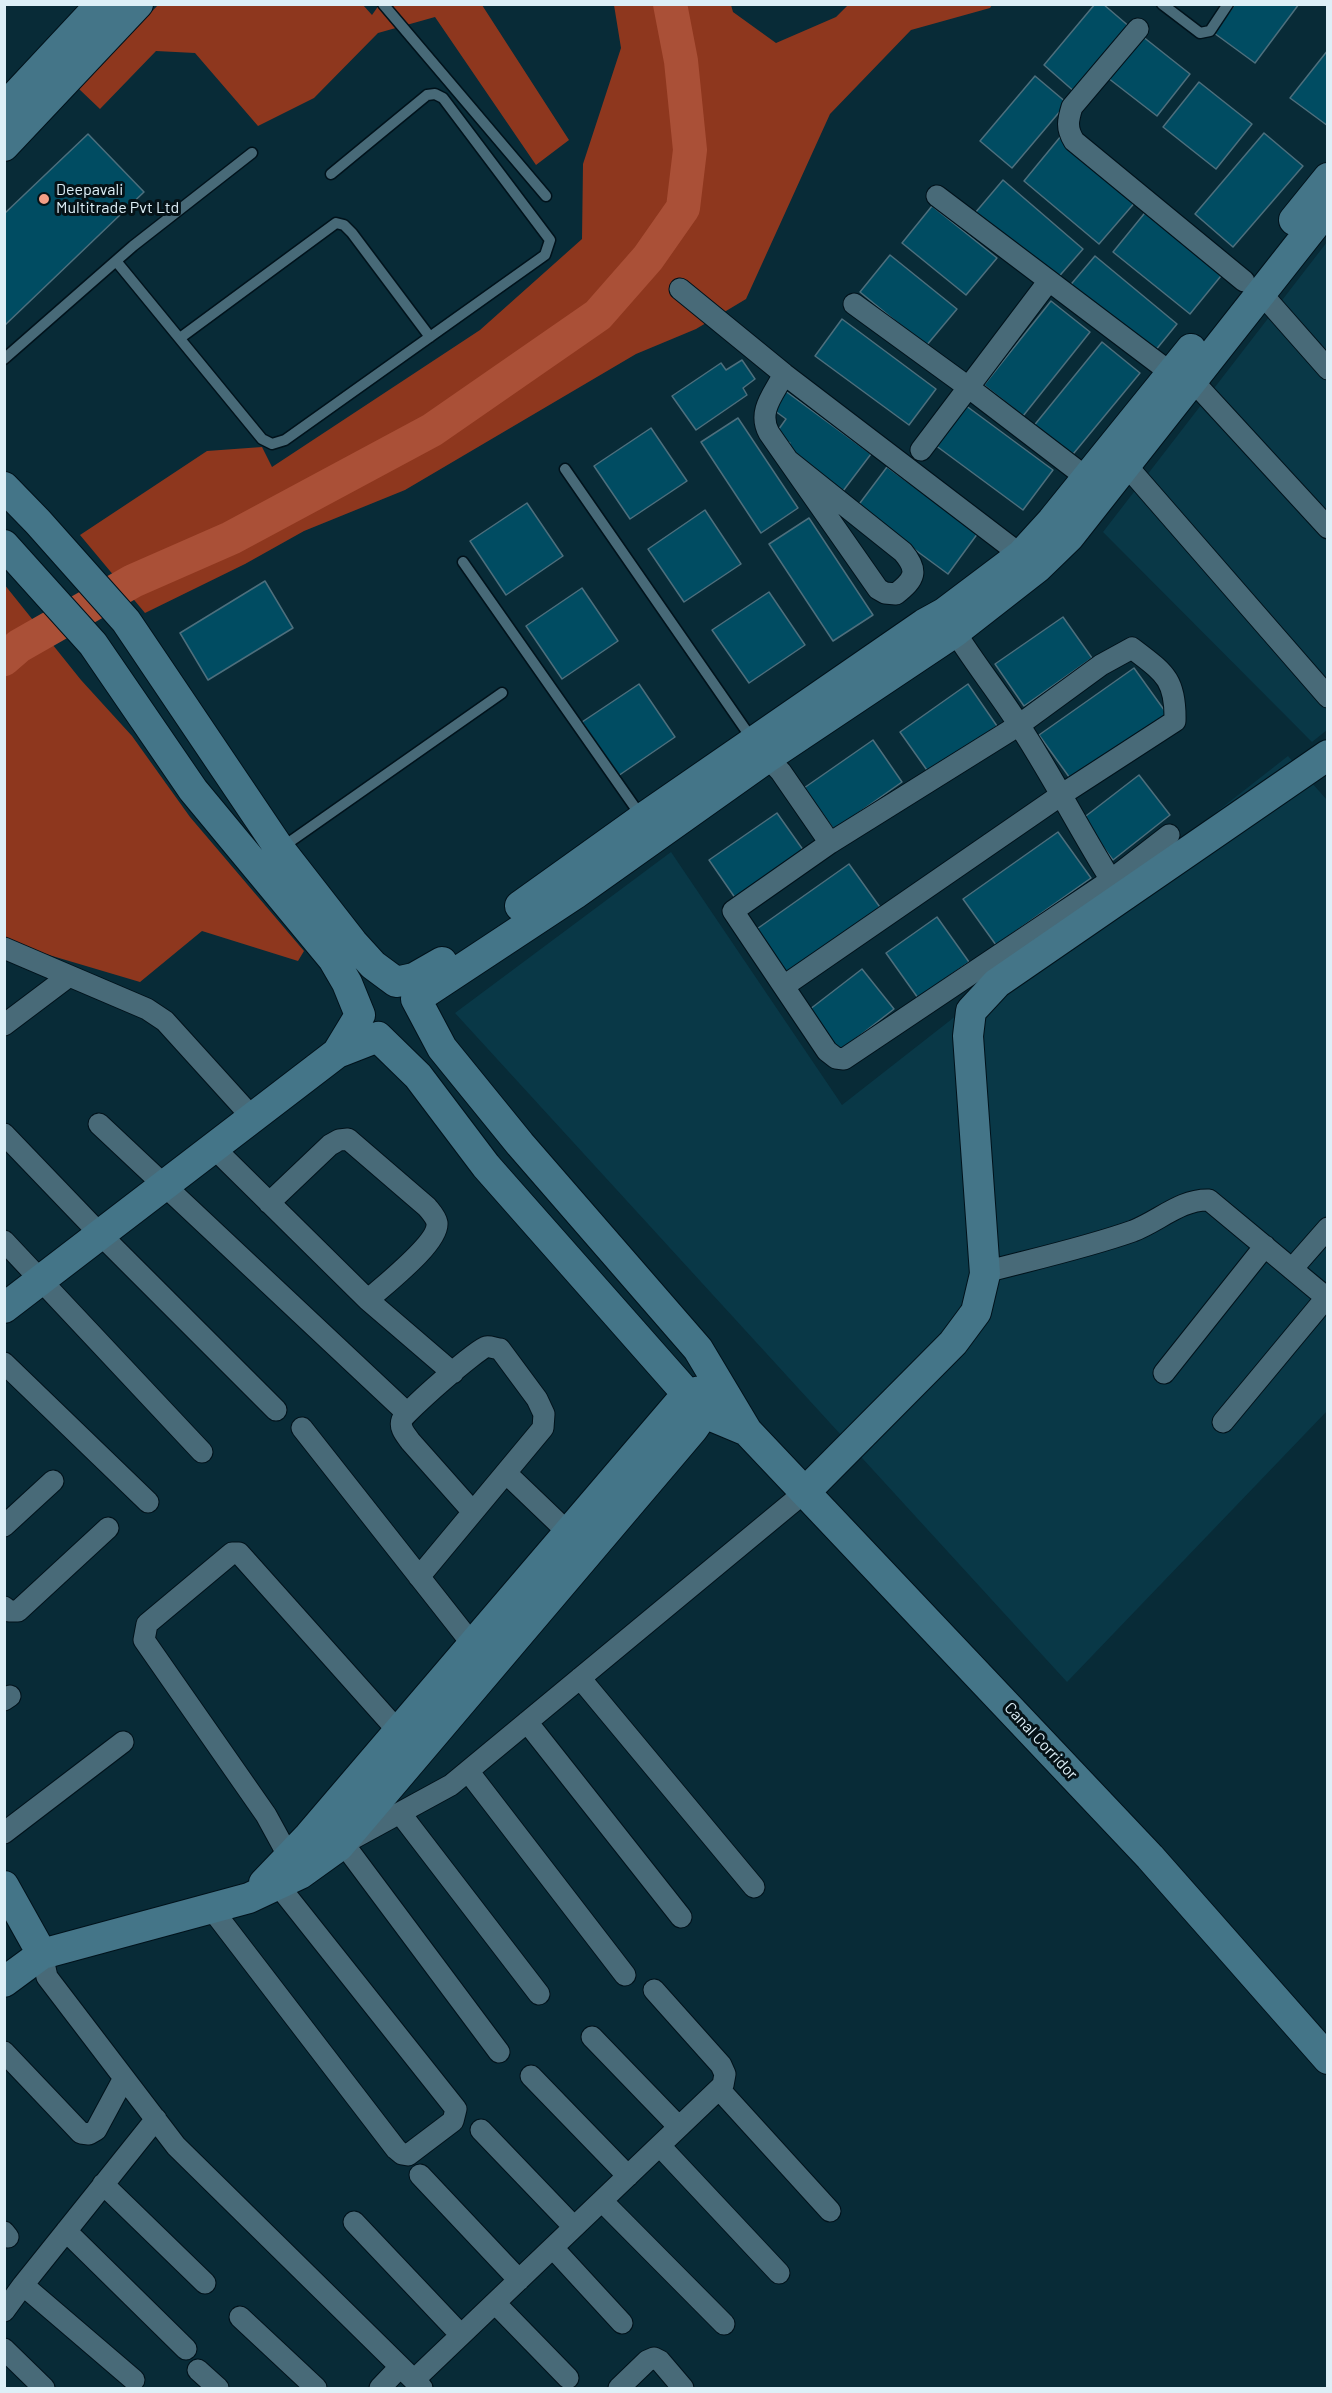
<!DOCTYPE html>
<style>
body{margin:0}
#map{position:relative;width:1332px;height:2393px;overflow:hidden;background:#082b37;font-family:Barlow,sans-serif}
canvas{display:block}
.frame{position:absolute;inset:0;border:6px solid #ddeff7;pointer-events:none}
</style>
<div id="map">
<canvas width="1332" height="2393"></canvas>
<div class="frame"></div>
</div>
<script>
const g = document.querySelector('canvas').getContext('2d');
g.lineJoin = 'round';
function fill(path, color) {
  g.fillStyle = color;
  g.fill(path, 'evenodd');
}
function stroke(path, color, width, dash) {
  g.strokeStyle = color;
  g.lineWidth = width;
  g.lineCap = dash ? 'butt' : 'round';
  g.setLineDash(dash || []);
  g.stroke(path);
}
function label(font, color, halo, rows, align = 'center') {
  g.font = font + ' Barlow,sans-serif';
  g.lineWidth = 6;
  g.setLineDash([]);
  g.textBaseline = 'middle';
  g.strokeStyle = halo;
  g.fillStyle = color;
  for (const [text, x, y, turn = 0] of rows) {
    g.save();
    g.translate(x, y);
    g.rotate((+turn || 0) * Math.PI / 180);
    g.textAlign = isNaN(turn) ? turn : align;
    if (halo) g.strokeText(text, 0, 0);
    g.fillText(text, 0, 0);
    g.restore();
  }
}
const built = new Path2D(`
 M1327,242v488l-15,12 -209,-210z
 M1288,756l39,44v611l-260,271 -612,-669 216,-161 171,253z`);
const forest = new Path2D(`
 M158,5h205l9,10 7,-10h103l87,135 -33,25 -101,-148 -57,16 -64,65 -56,28 -63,-73 -39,-2 -56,58 -21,-20z
 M614,5h117l2,7 43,31 60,-26 12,-12h144l-2,3 -79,22 -81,84 -84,185 -50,30 -60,25 -231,136 -101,41 -59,33 -100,49 -65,-78 127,-84 55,-4 10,20 208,-137 102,-91 1,-75 38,-116z
 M4,584l77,96 51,56 58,81 114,134 -6,10 -96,-30 -62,51 -135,-40z`);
const river = new Path2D(`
 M4,659l15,-13 114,-65 98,-43 201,-108 166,-115 50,-57 35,-50 7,-58 -9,-89 -11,-57`);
const building = new Path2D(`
 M1095,4h8l28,24 -55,65 -32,-28z
 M1235,4h64l-44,59 -41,-30z
 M1142,36l48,38 -33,42 -49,-38z
 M1328,50v76l-38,-28z
 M1035,76l32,27 -55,65 -32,-27z
 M1199,82l53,42 -36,45 -53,-42z
 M1264,133l39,33 -70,81 -38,-33z
 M88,134l56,58 -140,134v-112z
 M1061,136l76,64 -38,44 -75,-63z
 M1003,180l80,69 -28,32 -80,-68z
 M932,206l65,52 -31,37 -64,-52z
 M1148,209l77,62 -35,43 -77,-62z
 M890,255l67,54 -31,37 -66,-54z
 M1095,256l82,68 -27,33 -83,-68z
 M1051,301l39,31 -67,84 -39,-31z
 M842,319l94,70 -27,36 -94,-69z
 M1102,342l38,31 -71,86 -37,-31z
 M742,360l13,19 -12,9 4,7 -51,35 -24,-34 49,-33 5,7z
 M784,390l87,64 -28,37 -58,-43 5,-5 -14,-10 10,-14 -15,-11z
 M965,405l88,65 -30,40 -88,-65z
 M738,418l60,90 -37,25 -60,-91z
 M651,428l36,53 -57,38 -36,-53z
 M887,467l91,66 -30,41 -91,-67z
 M527,503l36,53 -57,39 -36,-54z
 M705,510l36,54 -57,38 -36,-53z
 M809,518l64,97 -40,26 -64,-97z
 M265,581l28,47 -85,52 -28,-47z
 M582,588l36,53 -56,38 -36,-53z
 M769,592l36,53 -56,38 -37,-53z
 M1063,617l29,41 -68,48 -29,-42z
 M1134,668l33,46 -95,67 -33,-46z
 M639,684l36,53 -57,39 -36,-54z
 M968,684l29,42 -68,47 -29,-41z
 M873,740l29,42 -68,48 -30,-42z
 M1139,775l31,40 -57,45 -31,-41z
 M777,813l29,41 -68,48 -29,-42z
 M1058,832l33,46 -95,67 -33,-46z
 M849,864l33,46 -95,67 -33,-46z
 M937,917l32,45 -51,36 -32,-45z
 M862,969l32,40 -58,45 -31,-41z`);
const lane = new Path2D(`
 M383,4l163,192
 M1162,4l38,29 10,-2 18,-27
 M116,261l146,178 10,5 13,-4 260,-185 5,-15 -107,-142 -8,-4 -8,1 -96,79
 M180,338l156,-115 8,2 8,8 78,104
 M4,359l129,-113 119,-93
 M565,469l187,270
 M463,562l178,254
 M281,848l221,-155`);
const street = new Path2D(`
 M1138,29l-66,78c-4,13 -6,21 2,34l170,140
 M937,196l234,177
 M680,289l104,85 237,181
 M1261,293l67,76
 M854,304l114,83 119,91
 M784,374c-10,20 -27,37 -15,59l109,156 7,4 11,1c19,-15 23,-23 7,-42l-114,-91
 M1192,380l136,148
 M921,450l127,-168
 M1126,465l202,232
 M759,748l22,24 49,71
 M1111,880l58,-45
 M4,948l143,61 18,12 87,96
 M784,986l277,-191 114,-74c1,-43 -12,-49 -43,-73l-31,17 -82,60 -189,118 -97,68 94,140 9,7 8,1 267,-179c-32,-51 -59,-105 -92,-155 -22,-35 -49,-67 -70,-103
 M4,1025l65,-49
 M99,1124l308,289
 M4,1134l96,100 176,176
 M213,1147l155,153 85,73
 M269,1203l61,-58 9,-5 9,-1 79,68c4,5 9,10 10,16 2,20 -53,62 -69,77
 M4,1241l198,211
 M1292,1269l36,-41
 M985,1272c49,-13 100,-24 148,-41 26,-10 48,-32 76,-31l119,99
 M4,1363l144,139
 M1164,1373l101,-127
 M1223,1422l103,-124
 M302,1428l171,217
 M506,1473l71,68
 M4,1526l49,-45
 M419,1577l124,-149 1,-14 -7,-15 -37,-50c-4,0 -10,-3 -14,-2 -9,2 -81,65 -84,73 -3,8 4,15 8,21l63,71
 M4,1607l5,4h9l90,-83
 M580,1678l174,209
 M4,1700l6,-4
 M527,1722l154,195
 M468,1771l157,204
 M400,1813l139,181
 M4,1833l119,-91
 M352,1839l99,-54 354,-293
 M343,1843l156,209
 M289,1857l-23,-42 -122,-175 3,-16 85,-71h7l168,188
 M211,1908l185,241 6,5 6,1 45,-34 3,-12 -178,-224
 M42,1954l5,23 129,169 246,242
 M592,2037l87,90
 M4,2052l77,81 8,1 7,-4 28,-52
 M531,2076l97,100
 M719,2089l111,122
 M481,2130l93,97
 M660,2146l119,127
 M420,2175l99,105
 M103,2184l102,99
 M602,2201l122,123
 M354,2222l107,113
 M66,2231l120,118
 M4,2232l4,5
 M553,2248l69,75
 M23,2285l111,95
 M495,2303l73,75
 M4,2311l19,-26 133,-166
 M240,2317l76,71
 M4,2349l40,39
 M198,2370l20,18
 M414,2380l309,-295 2,-11 -4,-9 -67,-75
 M380,2388l20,-21
 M619,2388l28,-27 7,-3 6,3 23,27`);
const secondary = new Path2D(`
 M4,108l97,-104
 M4,146l134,-142
 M1328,208l-259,329 -32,31 -82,64 -187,125 -193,137 -159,105 26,49 78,96 178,205 49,82 403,426 178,202
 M1294,220l34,-42
 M4,487l34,35 88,99 153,227 74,95 20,22 23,17 18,-4 28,-16
 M4,545l89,99 100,146 140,169 14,24 13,32 -23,38
 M520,906l123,-88 281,-194 20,-11 77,-58 31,-34 139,-172
 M4,1308l333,-255 41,-16 40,39 68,90 218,247 43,18
 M805,1492l148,-149 23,-31 9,-38 -17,-238 3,-25 26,-28 331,-228
 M264,1883l45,-47 378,-442 19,-4
 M4,1886l38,68
 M4,1982l38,-28 207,-56 51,-24 39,-28 354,-417 22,-32`);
const markers = [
 [44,199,6,"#f39f86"]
];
const poiNames = [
 ["Deepavali",56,190],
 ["Multitrade Pvt Ltd",56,208]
];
const streetNames = [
 ["Canal Corridor",1041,1741,47]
];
fill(built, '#093847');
fill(forest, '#8e371e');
stroke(river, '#aa5037', 34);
fill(building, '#004c62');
stroke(building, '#4d6f7d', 1.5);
stroke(lane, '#00121b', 13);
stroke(street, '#00121b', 23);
stroke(secondary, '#00121b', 32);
stroke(lane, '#486a78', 10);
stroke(street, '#486a78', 21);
stroke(secondary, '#447588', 30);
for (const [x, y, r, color] of markers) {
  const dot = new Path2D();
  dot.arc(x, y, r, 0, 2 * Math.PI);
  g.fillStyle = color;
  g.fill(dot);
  stroke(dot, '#051217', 2);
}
label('16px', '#ddeff7', '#051217', poiNames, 'left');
label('16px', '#ddeff7', '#051217', streetNames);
</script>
